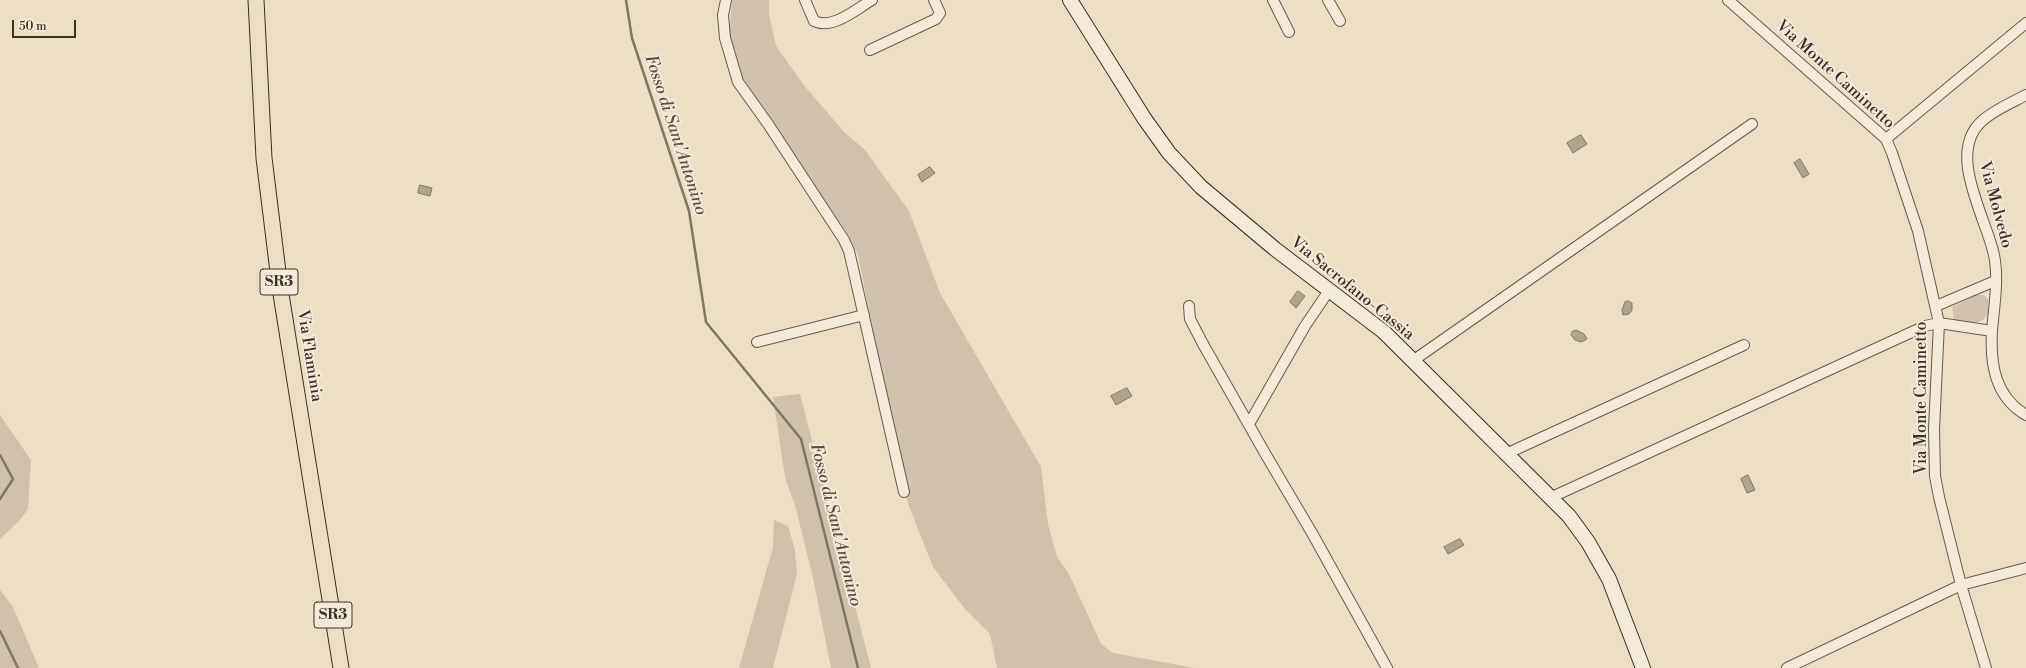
<!DOCTYPE html>
<style>
body{margin:0}
#map{position:relative;width:2026px;height:668px;overflow:hidden;background:#eddfc6;font-family:"Libre Bodoni",serif}
canvas{display:block}
.scale{position:absolute;left:12px;top:20px;width:64px;height:18px;box-sizing:border-box;border:2px solid #3b3027;border-top:0;padding-left:5px;font-size:12px;line-height:14px;white-space:nowrap;color:#3b3027;-webkit-text-stroke:3px #f3eada;paint-order:stroke}
</style>
<div id="map">
<canvas width="2026" height="668"></canvas>
<div class="scale">50 m</div>
</div>
<script>
const g = document.querySelector('canvas').getContext('2d');
g.lineJoin = 'round';
function fill(path, color) {
  g.fillStyle = color;
  g.fill(path, 'evenodd');
}
function stroke(path, color, width, dash) {
  g.strokeStyle = color;
  g.lineWidth = width;
  g.lineCap = dash ? 'butt' : 'round';
  g.setLineDash(dash || []);
  g.stroke(path);
}
function label(font, color, halo, rows, align = 'center') {
  g.font = font + ' "Libre Bodoni",serif';
  g.lineWidth = 4;
  g.setLineDash([]);
  g.textBaseline = 'middle';
  g.strokeStyle = halo;
  g.fillStyle = color;
  for (const [text, x, y, turn = 0] of rows) {
    g.save();
    g.translate(x, y);
    g.rotate((+turn || 0) * Math.PI / 180);
    g.textAlign = isNaN(turn) ? turn : align;
    if (halo) g.strokeText(text, 0, 0);
    g.fillText(text, 0, 0);
    g.restore();
  }
}
const green = new Path2D(`
 M732,0h37v14l7,32 27,38 41,48 21,18 44,61 31,82 101,174 7,57 9,33 12,17 32,70 12,9 82,15h-198l-7,-34 -25,-25 -32,-42 -26,-66 -49,-246 -9,-19 -109,-158 -11,-39z
 M1977,295h7l4,4c4,26 -14,27 -34,21l-2,-13z
 M800,394l71,274h-40l-18,-90 -17,-69 -11,-32 -12,-80z
 M0,415l31,45 -3,49 -8,11 -20,19z
 M774,520l14,6 7,24 2,24 -24,94h-34l34,-121z
 M0,590l13,17 26,61h-39z`);
const water = new Path2D(`
 M1581,135l6,9 -14,9 -6,-10z
 M1800,159l9,15 -6,4 -9,-15z
 M930,167l5,6 -13,9 -4,-7z
 M420,185l12,3 -2,8 -12,-3z
 M1298,291l7,5 -9,12 -6,-6z
 M1628,301l4,2v7l-3,4 -6,1 -1,-5 3,-8z
 M1573,331l3,-1 8,4 3,5 -6,3 -6,-2 -4,-5z
 M1127,388l5,8 -16,9 -5,-9z
 M1748,475l7,15 -8,3 -6,-14z
 M1460,539l4,6 -16,9 -4,-7z`);
const stream = new Path2D(`
 M626,0l6,38 57,173 17,111 95,117 57,229
 M0,455l13,24 -13,20
 M0,631l18,37`);
const street = new Path2D(`
 M726,0l-3,15 2,23 13,44 30,42 76,116 5,11 55,241
 M805,0l9,21c19,9 42,-12 58,-21
 M1273,0l16,32
 M1328,0l12,21
 M1728,0l158,139 6,14 26,78 21,92 -5,106 1,47 4,21 22,88 -174,83
 M870,50l66,-31 4,-6 -6,-13
 M1886,139l140,-116
 M1189,306l1,13 13,25 63,111 46,78 75,135
 M1936,306l59,-25
 M1992,331c-2,33 3,66 34,84
 M757,342l107,-27
 M1414,360l338,-236
 M1249,424l56,-98 25,-37
 M1508,453l236,-108
 M1552,497l373,-171 14,-3 53,8c2,-25 7,-52 2,-76 -8,-38 -48,-102 -12,-134 12,-11 29,-18 44,-26
 M1986,668l-25,-83 65,-17`);
const secondary = new Path2D(`
 M1070,0l74,118 25,35 32,34 74,62 109,83 185,184 19,26 21,37 34,89`);
const primary = new Path2D(`
 M256,0l8,158 16,130 61,380`);
const shields = [
 [279,282,38],
 [333,615,38]
];
const shieldNames = [
 ["SR3",279,282],
 ["SR3",333,615]
];
const streetNames = [
 ["Via Monte Caminetto",1835,75,42],
 ["Via Molvedo",1995,205,75],
 ["Via Sacrofano-Cassia",1352,289,39],
 ["Via Flaminia",309,356,81],
 ["Via Monte Caminetto",1922,398,-90]
];
const waterNames = [
 ["Fosso di Sant'Antonino",675,135,72],
 ["Fosso di Sant'Antonino",835,525,76]
];
fill(green, '#cfc1ab');
fill(water, '#b0a490');
stroke(water, '#817666', 1);
stroke(stream, '#817666', 2.5);
stroke(street, '#685c4f', 12);
stroke(secondary, '#3b3027', 16);
stroke(primary, '#3b3027', 17);
stroke(street, '#f3eada', 10);
stroke(secondary, '#f3eada', 14);
stroke(primary, '#eddfc6', 15);
for (const [x, y, w] of shields) {
  const box = new Path2D();
  box.roundRect(x - w / 2, y - 13, w, 26, 3);
  g.fillStyle = '#f3eada';
  g.fill(box);
  stroke(box, '#3b3027', 1);
}
label('bold 15px', '#3b3027', null, shieldNames);
label('16px', '#3b3027', '#f3eada', streetNames);
label('italic 17px', '#584d41', '#f3eada', waterNames);
</script>
